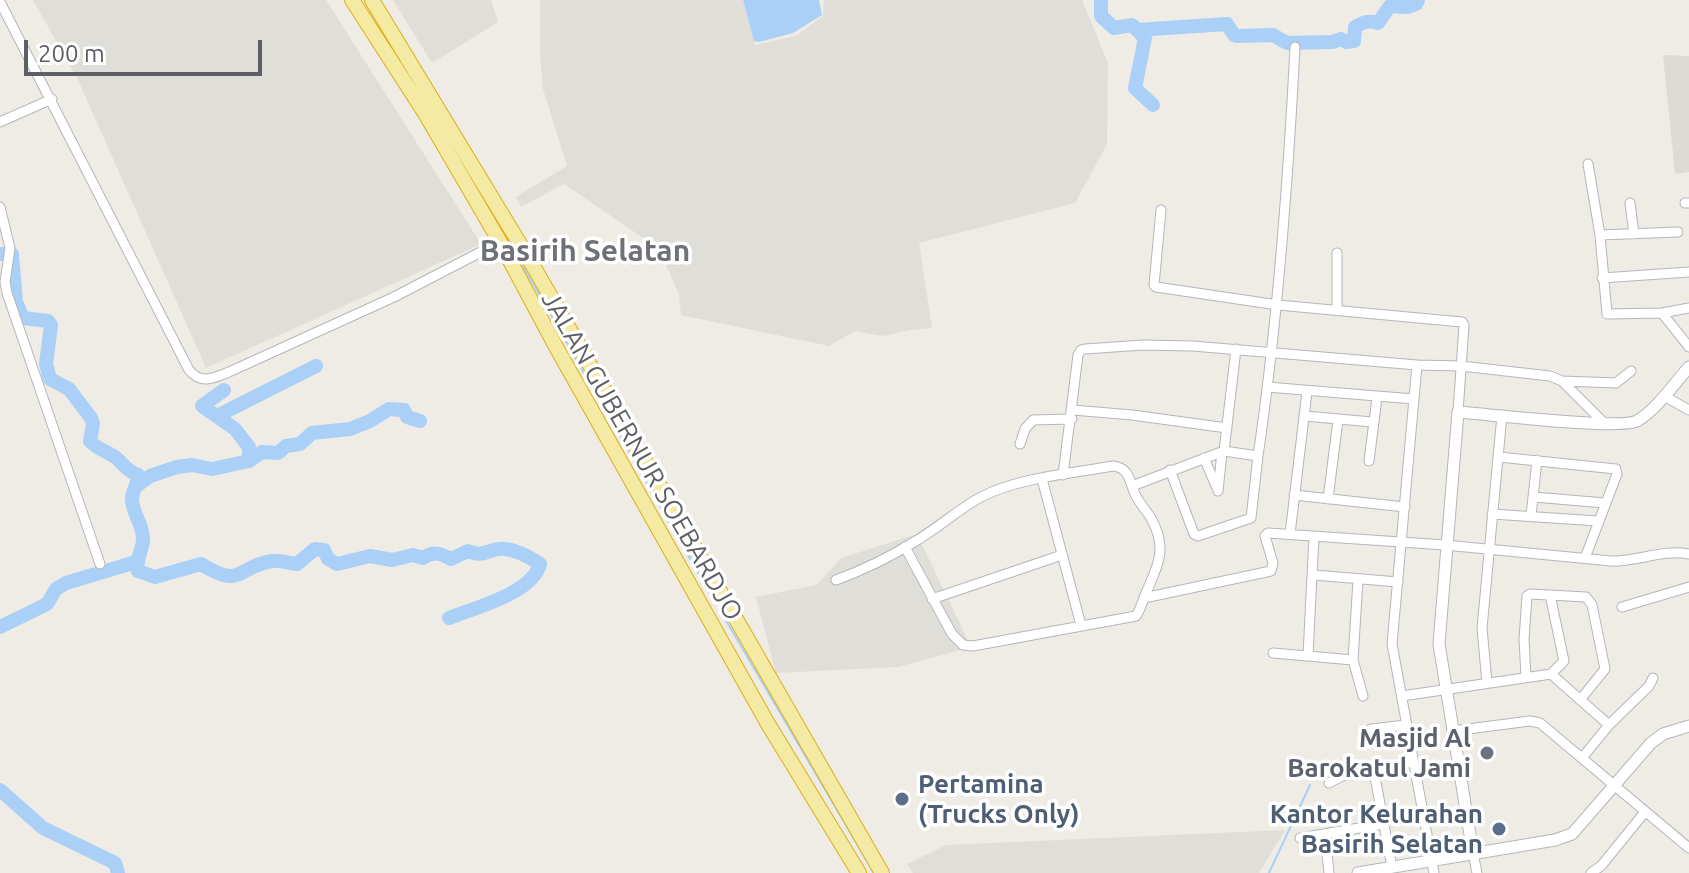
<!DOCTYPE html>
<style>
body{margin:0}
#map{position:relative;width:1689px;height:873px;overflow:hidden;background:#eeece5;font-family:Ubuntu,sans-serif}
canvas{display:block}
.scale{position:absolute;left:24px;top:40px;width:238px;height:36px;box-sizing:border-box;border:4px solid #5d5f64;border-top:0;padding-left:10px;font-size:24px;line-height:28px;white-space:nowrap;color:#5d5f64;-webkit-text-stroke:6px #fff;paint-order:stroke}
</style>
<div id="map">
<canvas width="1689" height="873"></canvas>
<div class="scale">200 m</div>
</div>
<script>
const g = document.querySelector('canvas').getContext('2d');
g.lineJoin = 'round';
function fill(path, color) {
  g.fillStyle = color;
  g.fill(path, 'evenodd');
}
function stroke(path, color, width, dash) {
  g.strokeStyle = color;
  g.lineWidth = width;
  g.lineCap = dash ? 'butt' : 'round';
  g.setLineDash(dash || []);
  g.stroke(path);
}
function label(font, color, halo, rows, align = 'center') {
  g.font = font + ' Ubuntu,sans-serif';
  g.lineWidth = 7;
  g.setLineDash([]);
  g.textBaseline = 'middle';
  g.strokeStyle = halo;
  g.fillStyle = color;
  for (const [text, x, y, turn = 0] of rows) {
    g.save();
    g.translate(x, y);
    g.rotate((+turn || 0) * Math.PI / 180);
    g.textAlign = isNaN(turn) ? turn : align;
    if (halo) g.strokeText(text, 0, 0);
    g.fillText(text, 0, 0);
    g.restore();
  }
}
const industrial = new Path2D(`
 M33,0h293l155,244 -275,124 -128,-288z
 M393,0h98l7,22 -66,41z
 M540,0h203l12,45 41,-9 27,-20 1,-16h258l26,63 -1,81 -32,59 -156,40 13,85 -22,2 -27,6 -28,-5 -26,15 -148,-31 -2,-21 -20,-44 -23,-17 -72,-49 -43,23 -5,-10 51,-31 -24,-77 -3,-34z
 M917,534l54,113 -73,20 -122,6 -20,-76 61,-12 24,-27z
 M1285,830l-26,43h-346l-6,-9 39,-19z`);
const education = new Path2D(`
 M1663,55l26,1v116l-14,2z`);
const water = new Path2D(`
 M743,0h76l3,15 -29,18 -34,9 -5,-1z`);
const stream = new Path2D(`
 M492,212l220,385
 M725,619l149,254
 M1269,873l41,-88`);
const river = new Path2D(`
 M1101,0v16l13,12 18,-3 13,13 -10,50 18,17
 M1137,30l90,-6 7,11 3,1 36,-1 14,8 45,-1 9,-3 5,3 8,-1 1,-14c9,-5 13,-7 23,-4l12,-17 18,1 8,-3 2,-4
 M0,254h12l4,48 7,16 25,3 3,4 -5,39 4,15 19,10 22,29 2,6 -3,17c7,8 16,10 25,16 9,7 11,14 23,18 0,11 -6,15 -6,25 1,14 11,25 11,39 0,12 -8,20 -5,32l17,6 46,-13c42,26 34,3 71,-3 7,-1 17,2 25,3l18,-15 9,1 4,9 9,5 33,-8 22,4 21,-5 10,3c10,-7 17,-5 28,1l17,-8c17,8 21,-4 37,-2 11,1 26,9 35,15 -7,29 -66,44 -91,54
 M224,390l-22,16 33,23 14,18v14
 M217,416l99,-50
 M138,485l12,-9 27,-9 15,-2 20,4 37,-8 13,-9 16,1 8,-7 14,-2 12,-11 38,-4 20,-8 19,-12 15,1 3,7 13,4
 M0,627l47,-23 9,-15 10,-6 70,-21
 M0,790l43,38 72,35 3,10`);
const minor = new Path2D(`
 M0,2l189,368c12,15 25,8 40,2l165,-75 106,-55
 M0,122l52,-23
 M1588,164l12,71 7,79 55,-1 27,34
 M1630,203l4,31
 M1685,203h4
 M0,207l10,41 -5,34 2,11 93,271
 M1161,210l-7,75 2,2 122,18 184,17 2,3 -6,87
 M1600,235l78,-3
 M1337,253v57
 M1602,278l87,-6
 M1662,313l27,-5
 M1417,365l-25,279 42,229
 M1562,381l54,2 15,-12
 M1267,387l147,12
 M1664,396l25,14
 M1073,410l59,5 95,13
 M1305,416l67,6
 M1020,444l5,-15 8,-9 39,-1
 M1224,451l12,-102
 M1499,457l117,12 1,5 -32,84
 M1204,458l13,30
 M1369,461l8,-63
 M1170,470l24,64 4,2 53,-18 7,-62
 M1063,475l15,-120 3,-5 4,-1 58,-4 50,1 224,19 44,1 89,10 12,5 43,43
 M1042,479l39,146
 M1132,486l92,-35 34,5c20,-136 30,-272 37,-409
 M1218,491l4,-39
 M1294,495l111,12
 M1534,497l71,6
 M1328,499l10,-79
 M1492,514l106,7
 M1531,516l6,-56
 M1290,534l17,-142
 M1314,575l84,7
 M836,580c27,-10 54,-23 78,-38 23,-13 43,-32 67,-45 36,-19 92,-24 132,-31 17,2 16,15 22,28 4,9 12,17 17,26 16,30 5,47 -6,73 -4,8 -5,16 -10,23l-163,30 -10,-1 -11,-11 -47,-87
 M1358,580l-5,80 10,36
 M1144,598l127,-27 2,-8 -8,-27 3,-3 177,12 166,16c26,1 51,-12 78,-7
 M932,599l130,-44
 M1622,607l67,-20
 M1273,653l80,7
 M1308,655l6,-119
 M1551,674l58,51
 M1526,677l-2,-38 3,-43 3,-2 56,3 6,8 13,64 -25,31
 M1487,683l-5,-55 20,-213
 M1402,696l149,-22 13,-13 -14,-66
 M1371,729l35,-4
 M1452,731l78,-10 10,2 149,125
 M1582,758l27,-33 40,-39 4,-8
 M1374,772l18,95
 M1329,783l13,-7 32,-4 38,-10
 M1325,834l4,39
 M1300,838l83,-14
 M1473,853l4,20
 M1591,873l10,-7 44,-54`);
const tertiary = new Path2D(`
 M1473,853l-34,-209 19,-232c29,2 162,18 179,9 20,-12 36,-36 52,-54
 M1358,873l197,-33 17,-6 79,-91 12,-9 26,-8`);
const trunk = new Path2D(`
 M352,0l74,115 74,127 55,103 213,379 91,149
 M372,0l160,264 350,609`);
const markers = [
 [1487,753,8,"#6b7280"],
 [902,799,8,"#5c6f8a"],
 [1499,829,8,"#5c6f8a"]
];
const streetNames = [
 ["JALAN GUBERNUR SOEBARDJO",642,456,60]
];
const worshipNames = [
 ["Masjid Al",1471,738],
 ["Barokatul Jami",1471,768]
];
const serviceNames = [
 ["Pertamina",918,784],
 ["(Trucks Only)",918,814],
 ["Kantor Kelurahan",1483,814,"right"],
 ["Basirih Selatan",1483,844,"right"]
];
const quarterNames = [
 ["Basirih Selatan",585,251]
];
fill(industrial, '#dfded9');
fill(education, '#dddbd3');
fill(water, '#abd0f7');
stroke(stream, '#abd0f7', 2);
stroke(river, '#abd0f7', 14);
stroke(minor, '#b5b6ba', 11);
stroke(tertiary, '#b5b6ba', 13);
stroke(trunk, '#ddaf15', 16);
stroke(minor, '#fff', 9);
stroke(tertiary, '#fff', 11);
stroke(trunk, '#f5eaa3', 14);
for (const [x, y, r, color] of markers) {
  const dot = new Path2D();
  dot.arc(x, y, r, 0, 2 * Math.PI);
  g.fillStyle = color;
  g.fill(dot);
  stroke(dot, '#fff', 3);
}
label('26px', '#5d5f64', '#fff', streetNames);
label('bold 26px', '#5b616d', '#fff', worshipNames, 'right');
label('bold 26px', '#4e5e75', '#fff', serviceNames, 'left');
label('bold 30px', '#6e7176', '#fff', quarterNames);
</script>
